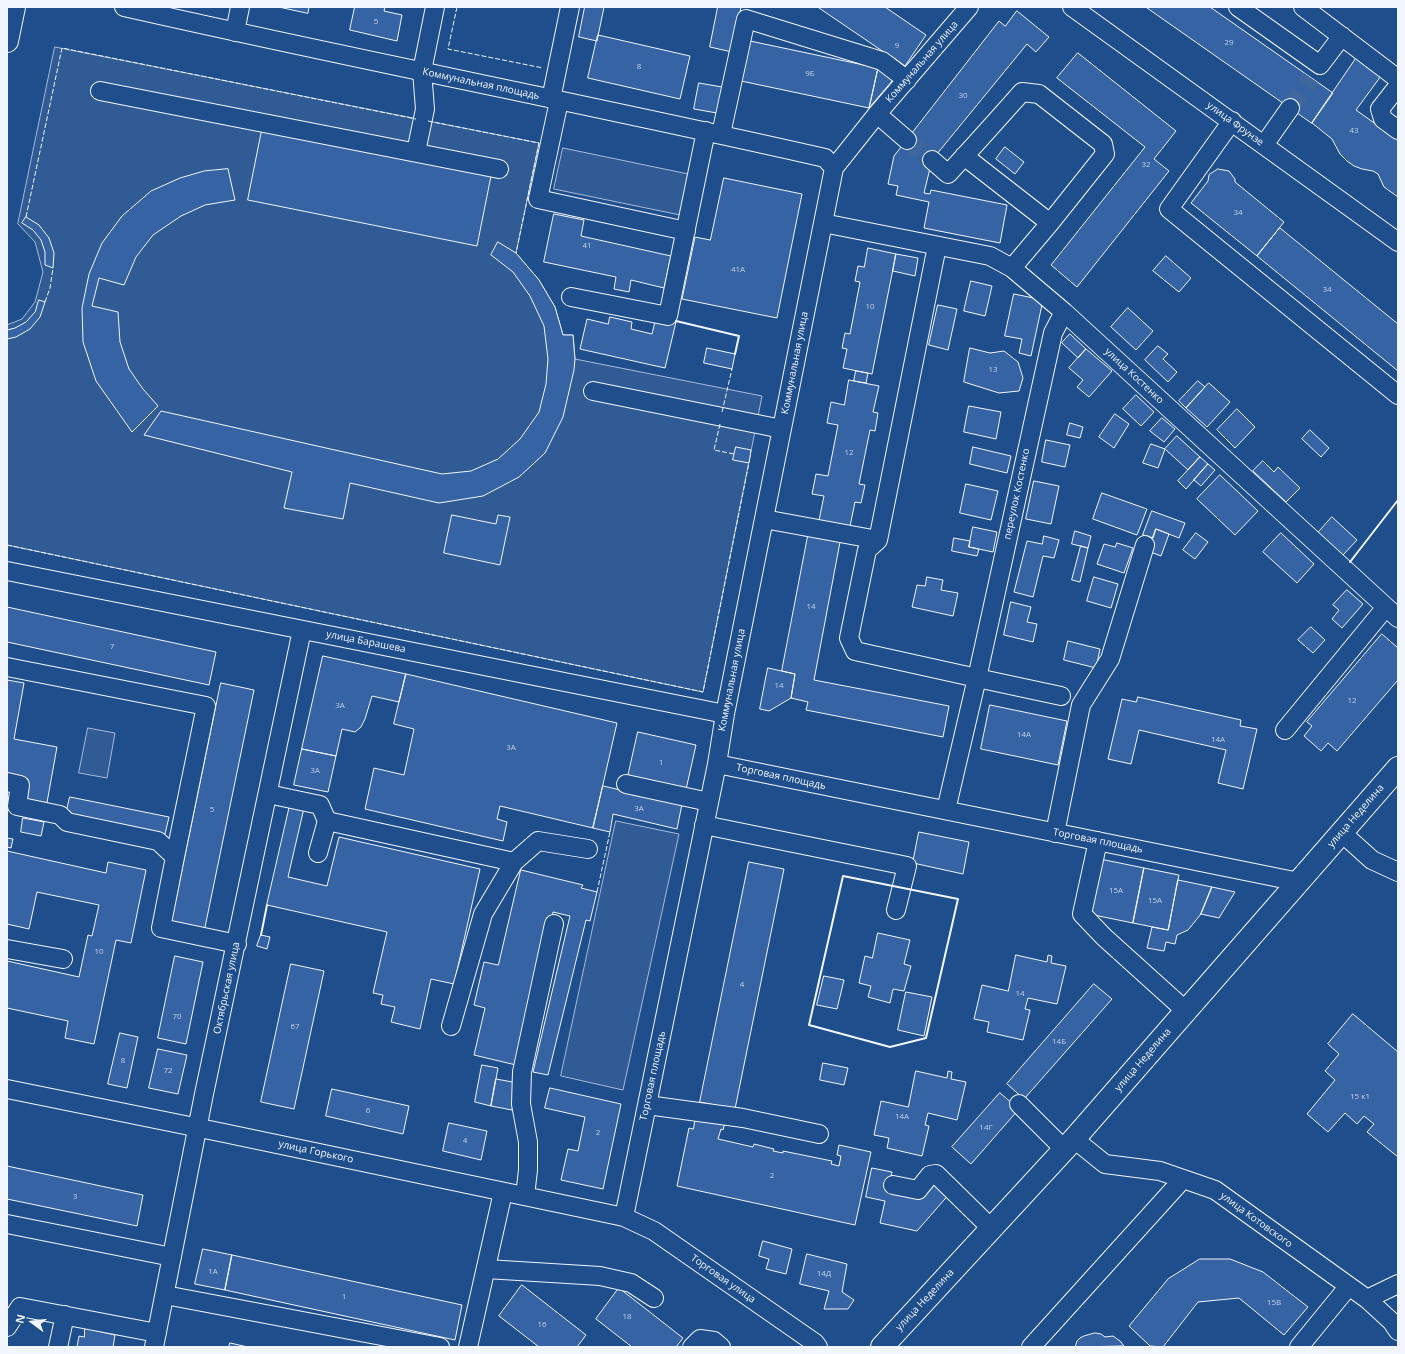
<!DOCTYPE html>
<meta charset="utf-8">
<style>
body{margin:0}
#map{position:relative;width:1405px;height:1354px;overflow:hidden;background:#1f4e8c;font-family:"Open Sans",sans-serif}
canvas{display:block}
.frame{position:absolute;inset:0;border:8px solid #f2f6ff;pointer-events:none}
.north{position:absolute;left:12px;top:1302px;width:40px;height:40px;-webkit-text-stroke:3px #1f4e8c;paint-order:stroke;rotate:285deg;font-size:11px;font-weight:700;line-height:16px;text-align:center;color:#f2f6ff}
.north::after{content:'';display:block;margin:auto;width:14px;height:18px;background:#f2f6ff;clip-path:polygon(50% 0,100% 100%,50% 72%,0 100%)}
</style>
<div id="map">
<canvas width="1405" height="1354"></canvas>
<div class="frame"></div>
<div class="north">N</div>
</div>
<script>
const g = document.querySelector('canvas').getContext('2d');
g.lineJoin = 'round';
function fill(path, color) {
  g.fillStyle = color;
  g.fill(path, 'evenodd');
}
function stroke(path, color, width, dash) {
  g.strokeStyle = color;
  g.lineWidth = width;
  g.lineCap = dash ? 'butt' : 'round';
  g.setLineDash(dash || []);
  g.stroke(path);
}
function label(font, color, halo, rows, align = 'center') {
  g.font = font + ' "Open Sans",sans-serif';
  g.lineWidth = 3;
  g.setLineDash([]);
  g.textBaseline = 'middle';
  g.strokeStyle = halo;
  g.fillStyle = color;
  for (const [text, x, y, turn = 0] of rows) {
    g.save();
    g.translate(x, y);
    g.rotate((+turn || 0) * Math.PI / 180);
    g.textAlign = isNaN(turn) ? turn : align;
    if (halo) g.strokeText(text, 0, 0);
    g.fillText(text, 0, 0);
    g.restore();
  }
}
const green = new Path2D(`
 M55,47l484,96 -23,110 23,27 16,27 8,28h10l2,24 187,37 -59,296 -696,-147v-220l15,-6 13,-17 8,-30 -8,-30 -17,-18z
 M563,148l130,27 -8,41 -131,-27z
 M88,728l27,5 -8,45 -28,-5z
 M616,821l63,13 -56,256 -62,-14z`);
const building = new Path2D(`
 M279,7h30l-1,6z
 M355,7h30l-1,4 18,4 -5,26 -47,-11z
 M585,7h19l-7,34 -18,-4z
 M718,7h23l-9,45 -22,-5z
 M818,7h67l41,28 -21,31z
 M1146,7h64l123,86 -21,30z
 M1017,11l32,26 -13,15 -9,-8 -95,116 -8,33 6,1 1,-4 76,15 -7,38 -76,-15 5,-26 -33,-7 2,-9 -10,-2 6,-28 105,-135 6,5z
 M598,35l92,21 -10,43 -92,-21z
 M750,41l128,27 -9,40 -128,-27z
 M1078,53l98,78 -22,28 15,12 -92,116 -26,-22 94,-118 -88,-69z
 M1357,57l24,19 -25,34 42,30v57l-14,-10 -6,-13 -5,-3 -11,-2 -8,-3 -7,-5 -7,-7 -8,-15 -20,-16z
 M894,58l11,8 -36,42 9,-40 7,1z
 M699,83l23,4 -5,26 -23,-4z
 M262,130l229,46 -14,70 -229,-46z
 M1005,147l19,15 -9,12 -19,-15z
 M228,169l7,31 -30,5 -24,11 -28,19 -17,22 -12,28 -25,-7 -7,28 26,6 2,30 9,27 14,20 15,17 -26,26 -36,-51 -13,-39 -1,-34 7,-34 13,-31 20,-27 29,-25 29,-13 24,-7z
 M1218,169l11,2 6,8v3l49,40 -27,34 -66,-53 17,-22 1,-6z
 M724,178l78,16 -25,124 -95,-19 13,-62 15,3z
 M554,214l30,6 -3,16 90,20 -7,32 -33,-8 -2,12 -15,-3 2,-12 -72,-15z
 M26,217l13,8 10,13 5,15 -1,15 -8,-3v-13l-4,-12 -8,-10 -11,-7z
 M1280,228l118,96v47l-141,-115z
 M498,242l18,11 23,27 16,27 8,28h10l2,24 -1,11 -11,47 -18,36 -26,24 -36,19 -44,7 -89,-20 -7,36 -59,-11 8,-36 -148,-37 17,-24 281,63 29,-3 27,-12 22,-20 19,-27 7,-28 2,-25 -4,-33 -14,-30 -17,-24 -22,-17z
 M868,248l28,6 -24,120 -29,-6 4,-19 -5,-1 3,-15 5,1 10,-52 -5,-1 3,-15 6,1z
 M896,254l22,4 -3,18 -22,-5z
 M1166,256l25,22 -12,14 -26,-21z
 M971,281l21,5 -7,30 -21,-5z
 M1014,294l29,6 -12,56 -12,-3 3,-14 -17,-3z
 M39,300l6,2 -5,15 -10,12 -14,8 -9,2v-9l8,-2 11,-6 9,-10z
 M938,305l19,4 -9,41 -19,-5z
 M1128,308l25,23 -17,19 -25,-23z
 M610,317l22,5 -1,7 21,5 4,-17 20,5 -11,46 -85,-19 7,-30 21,5z
 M1070,334l16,15 -8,9 -16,-15z
 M1158,346l10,8 -5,5 14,13 -9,10 -23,-22z
 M707,348l28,6 -3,15 -28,-6z
 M970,348l20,5 14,-2 14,11 5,16 -4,13 -20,2 -35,-11z
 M1086,349l26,22 -23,26 -12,-10 6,-7 -14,-12z
 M856,371l12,2 -2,10 -12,-2z
 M849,380l30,6 -6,26 5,1 -3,18 -5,-1 -11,54 6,1 -4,18 -6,-1 -6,29 -31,-6 6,-29 -12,-2 4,-20 12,2 10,-51 -11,-2 4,-21 13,3z
 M1198,381l7,6 -19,21 -7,-7z
 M1209,383l21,19 -23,25 -21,-19z
 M1136,395l18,17 -13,14 -18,-17z
 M969,406l32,6 -5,27 -32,-7z
 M1237,409l18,18 -20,21 -18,-18z
 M1115,414l14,10 -15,24 -15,-11z
 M1162,418l13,11 -11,13 -14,-11z
 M1070,423l13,4 -3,11 -13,-3z
 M1310,430l19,18 -8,9 -19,-18z
 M1177,436l23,21 -12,13 -23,-21z
 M1046,440l24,5 -5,22 -23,-5z
 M1151,444l14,5 -7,19 -15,-5z
 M736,447l15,3 -2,13 -16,-3z
 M973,447l38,9 -4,17 -37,-9z
 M1200,457l8,7 -22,25 -8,-8z
 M1263,461l11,11 4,-5 22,21 -14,14 -33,-31z
 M1208,464l7,6 -14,16 -7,-6z
 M1220,475l38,36 -23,24 -38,-36z
 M1034,481l25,5 -8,38 -25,-5z
 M966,484l32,7 -7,29 -31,-7z
 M1102,493l45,16 -10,26 -44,-16z
 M1152,511l33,12 -6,15 -23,-9 -3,9 -10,-3z
 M452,515l44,9 2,-9 12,2 -10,48 -56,-12z
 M1332,517l25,23 -15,16 -25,-22z
 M973,527l24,5 -4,20 -24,-5z
 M1156,529l13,5 -8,22 -13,-5z
 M1075,531l16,5 -3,12 -16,-4z
 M1196,533l12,9 -13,17 -12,-9z
 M1281,533l33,31 -17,19 -34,-31z
 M808,536l32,6 -26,138 135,26 -6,31 -137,-27 2,-8 -17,-4 4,-24 -13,-3z
 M1044,536l15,4 -5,18 -11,-2 -10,41 -19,-5 13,-51 15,3z
 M954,538l16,3 -1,6 10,2 -2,7 -25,-5z
 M1117,543l16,5 -9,25 -27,-9 7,-20 11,3z
 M1081,546l7,2 -8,34 -8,-2z
 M927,577l16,3 -2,10 17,3 -5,23 -41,-9 5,-22 8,1z
 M1094,577l24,7 -7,24 -24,-7z
 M1347,590l16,14 -21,24 -10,-9 7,-9 -6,-5z
 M1011,602l20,5 -4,15 10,2 -4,18 -29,-7z
 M7,607l209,45 -7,33 -202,-43z
 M1311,627l14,13 -12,13 -15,-13z
 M1382,634l16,14v32l-61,71 -9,-8 -7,8 -17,-15 8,-10 -5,-4z
 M1068,641l32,8 -4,19 -32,-8z
 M323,656l83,18 -7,28 -27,-6 -7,23 -4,8 -6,5 -13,-3 -6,27 -34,-7z
 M768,668l27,6 -4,24 -22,13 -9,-2z
 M406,674l211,49 -24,105 -93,-22 -3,13 10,3 -4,19 -138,-32 9,-41 30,7 10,-46 -20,-5z
 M7,680l17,3 -10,56 43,8 -11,61 -23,-4 5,-25 -21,-4z
 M221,683l33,7 -50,242 -33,-7z
 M1138,697l103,23 -1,6 17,3 -14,60 -25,-6 8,-33 -87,-20 -8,34 -23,-5 14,-60 14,3z
 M990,705l77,16 -9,44 -77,-16z
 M638,732l58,13 -11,49 -58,-13z
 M302,749l34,7 -8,36 -34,-7z
 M603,786l79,18 -5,25 -64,-15 -3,18 -17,-4z
 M70,797l99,20 -4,17 -99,-20z
 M290,805l14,3 -16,69 39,9 12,-49 141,32 -26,115 -23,-5 -11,50 -29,-7 4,-15 -14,-3 2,-9 -10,-2 14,-61 -120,-27z
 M23,818l21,4 -3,14 -20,-4z
 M919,832l50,10 -6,32 -50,-11z
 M7,838l6,1 -2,9 -4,-1z
 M7,851l99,22 2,-11 38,8 -15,73 -15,-3 -22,104 -29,-6 3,-17 -61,-13v-47l72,16 9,-42 4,1 7,-31 -62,-13 -8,37 -22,-5z
 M1100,859l44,9 -11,55 -44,-9z
 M749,862l35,7 -49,240 -35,-7z
 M1144,868l35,7 -11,55 -35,-7z
 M521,870l62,15 -2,3 16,4 -7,29 -4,-1 -38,155 -15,-3 37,-156 -17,-4 -37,153 -42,-10 11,-47 -11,-3 10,-43 14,3z
 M1178,880l34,7 -11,27 -13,16 -11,5 -2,9 -9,-2 -2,9 -17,-3 5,-21 16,3z
 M1212,887l23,5 -16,26 -18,-4z
 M878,933l32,7 -6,24 7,2 -7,25 -11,-2 -3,14 -22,-6 3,-11 -12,-3 6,-27 7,2z
 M261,935l9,2 -3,12 -10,-3z
 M1016,955l31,7 1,-7 4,1 -1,7 15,3 -9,38 -29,-6 -3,11 5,1 -7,30 -36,-8 2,-10 -15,-3 8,-34 26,6z
 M175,956l28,6 -17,82 -28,-6z
 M291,964l33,7 -30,138 -33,-7z
 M824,976l20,4 -7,29 -20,-4z
 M1094,984l18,15 -88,100 -17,-15z
 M906,992l26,5 -8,39 -26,-6z
 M1353,1014l45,38v105l-31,-25 7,-8 -10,-8 -7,8 -12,-11 -17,19 -21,-18 28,-34 -10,-9 14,-17 -11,-10z
 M120,1033l18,4 -11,51 -19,-4z
 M158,1049l29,6 -9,39 -29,-6z
 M823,1063l25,5 -4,17 -24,-5z
 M482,1065l16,3 -7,38 -16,-4z
 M916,1071l31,7 1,-7 4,1 -1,7 15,3 -9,38 -29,-7 -3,12 4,1 -7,30 -35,-8 2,-10 -15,-3 7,-34 27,6z
 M496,1079l22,4 -6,27 -21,-4z
 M550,1088l71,16 -18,85 -42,-9 7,-31 10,2 7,-34 -40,-9z
 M332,1089l77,17 -6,28 -77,-18z
 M1000,1093l19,16 -48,55 -19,-17z
 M696,1116l29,7 -2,7 -2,-1 -3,10 35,8 1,-3 20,5 -1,2 10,2v-2l49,10 -1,3 8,2 2,-10 -4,-1 2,-10 32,7 -16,73 -178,-39 12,-58 4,1z
 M449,1123l38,8 -6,29 -38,-9z
 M7,1166l136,29 -6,31 -130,-27z
 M872,1168l20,4 -4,19 33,7 17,-19 13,13 -34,39 -37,-8 5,-22 -19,-4z
 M763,1241l29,8 -6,25 -20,-5 3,-10 -10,-3z
 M203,1249l29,6 -7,35 -30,-6z
 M807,1254l40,10 -5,28 12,8 -6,9h-24l5,-18 -29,-7z
 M232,1255l230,50 -7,35 -230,-50z
 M1200,1259h30l33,13 45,35 -24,28 -45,-37 -41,4 -35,45 -13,-1 -21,-20 39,-47z
 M522,1285l64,50 -9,12h-38l-40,-31z
 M619,1288l64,50 -7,9h-44l-36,-28z
 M85,1328l30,7 -2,12h-36l2,-11 5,1z
 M1095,1333l6,1 4,3 8,-1 7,5 4,5 -49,1 2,-6 3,-3 4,-2z
 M230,1343l18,4h-19z`);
const minorTunnel = new Path2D(`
 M1290,108l21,-30
 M907,140l25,20`);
const minor = new Path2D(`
 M124,7c233,53 468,98 701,151l9,10
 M1072,7l326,235
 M1238,7l82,58 22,-29
 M1303,7l95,72
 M235,32l5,-25
 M1398,86l-18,23 3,10 15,11
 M100,91l399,78
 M551,99l19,-92
 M559,101l-21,98 148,32
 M877,114l30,26
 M1232,121l-63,88 229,186
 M721,134l25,-115 136,42 25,19
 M1264,145l26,-37
 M416,152l9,-43 -3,-38 13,-64
 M932,160l16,14c25,-27 49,-54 74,-82l17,2 64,50 2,10 -55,69 -86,-67
 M823,223l167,33 22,12 52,44 334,306
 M937,246l-59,294 -11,10 -18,88 6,13 122,27 76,-345 11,-21
 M1012,268l38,-45
 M571,297l97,19 38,-185
 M593,391l189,38
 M764,519l114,21
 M7,571l718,143
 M7,667l199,39 -31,151
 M1285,730l101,-123
 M717,764l8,-50 109,-546 43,-54 92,-107
 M7,782l13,3 -3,21 43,9 7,7 91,19 17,16 -14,71 76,16
 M626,784l83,18
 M268,794l52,11 7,16 187,41 24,-21 50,8
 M946,810l31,-132 84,18
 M704,825l203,41 -11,44
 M1055,833l26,-128 29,-46 35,-114
 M1342,833l30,27 26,12
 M1098,841l-16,73 22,23 82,74
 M318,853l9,-32
 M7,949l56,10
 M451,1026l32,-112 31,-52
 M7,1089l217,44 400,84 30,14 161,112 3,4
 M1019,1104l45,45
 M647,1105l96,13 76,16
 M1074,1139l31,25 55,7 55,19 152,109 25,23 6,9
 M893,1185l25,5 12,-15 6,-1 55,54
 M525,1196l3,-26v-28l-7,-38 1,-32 32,-148
 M624,1217l93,-453 582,118
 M7,1224l165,33
 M486,1269l114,7 31,7 23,15
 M165,1295l275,52
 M1367,1299l31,-15
 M7,1327l13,-20 137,26
 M58,1347l7,-32
 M154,1347l50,-253 98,-464
 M468,1347l35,-155
 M692,1347l8,-8 14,2 7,6
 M1031,1347l152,-168
 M1299,1347l49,-60`);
const major = new Path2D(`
 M7,41l7,-34
 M882,1347l192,-208 324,-371`);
const fence = new Path2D(`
 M457,7l-9,42 95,19
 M428,121l111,22 -23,110
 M26,217l36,-169 354,71
 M45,302l5,-14 3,-20
 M722,412l10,-43
 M720,424l-6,26 20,4
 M7,545l696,147 46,-229
 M597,892l13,-60`);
const wall = new Path2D(`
 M676,321l63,15 -4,18
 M1350,562l48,-62
 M843,876l115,23 -32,139 -36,9 -81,-22z
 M261,935l6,-30`);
const numberNames = [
 ["5",376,22],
 ["29",1229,43],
 ["9",897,46],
 ["8",639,67],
 ["9Б",810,74],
 ["30",963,96],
 ["43",1354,131],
 ["32",1146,165],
 ["34",1238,213],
 ["41",587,246],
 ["41А",738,270],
 ["34",1327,290],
 ["10",870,307],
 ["13",993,370],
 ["12",849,453],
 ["14",811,607],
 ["7",112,647],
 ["14",779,686],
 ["12",1352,701],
 ["3А",340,706],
 ["14А",1024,735],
 ["14А",1218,740],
 ["3А",511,748],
 ["1",661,763],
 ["3А",315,771],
 ["3А",639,809],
 ["5",212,810],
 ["15А",1116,891],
 ["15А",1155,901],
 ["10",99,952],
 ["4",742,985],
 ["14",1020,994],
 ["70",177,1017],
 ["67",295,1027],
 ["14Б",1059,1042],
 ["8",123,1061],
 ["72",168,1071],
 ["15 к1",1360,1097],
 ["6",368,1111],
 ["14А",902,1117],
 ["14Г",986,1128],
 ["2",598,1133],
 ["4",465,1141],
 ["2",772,1176],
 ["3",75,1197],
 ["1А",213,1272],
 ["14Д",824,1274],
 ["1",344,1297],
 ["15В",1274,1303],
 ["18",627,1317],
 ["16",542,1325]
];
const streetNames = [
 ["Коммунальная улица",922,62,-49],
 ["Коммунальная площадь",481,84,12],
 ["улица Фрунзе",1235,124,36],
 ["Коммунальная улица",795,363,-79],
 ["улица Костенко",1134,376,43],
 ["переулок Костенко",1017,494,-78],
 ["улица Барашева",366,642,11],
 ["Коммунальная улица",732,680,-79],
 ["Торговая площадь",781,777,12],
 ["улица Неделина",1356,816,-49],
 ["Торговая площадь",1098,841,11],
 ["Октябрьская улица",227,988,-78],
 ["улица Неделина",1143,1060,-49],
 ["Торговая площадь",653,1076,-78],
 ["улица Горького",316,1152,12],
 ["улица Котовского",1256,1220,36],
 ["Торговая улица",723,1279,35],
 ["улица Неделина",925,1300,-47]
];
fill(green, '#305b95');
stroke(green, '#a8bbd7', 1);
fill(building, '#3563a3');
stroke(building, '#f2f6ff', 1);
stroke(minorTunnel, '#3f679d', 18, [18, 9]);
stroke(minor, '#f2f6ff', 20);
stroke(major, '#f2f6ff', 24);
stroke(minor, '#1f4e8c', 18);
stroke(major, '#1f4e8c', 22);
stroke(fence, '#f2f6ff', 1, [5, 2]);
stroke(wall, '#f2f6ff', 2);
label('8px', '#c3d1e8', null, numberNames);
label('10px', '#f2f6ff', '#1f4e8c', streetNames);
</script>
